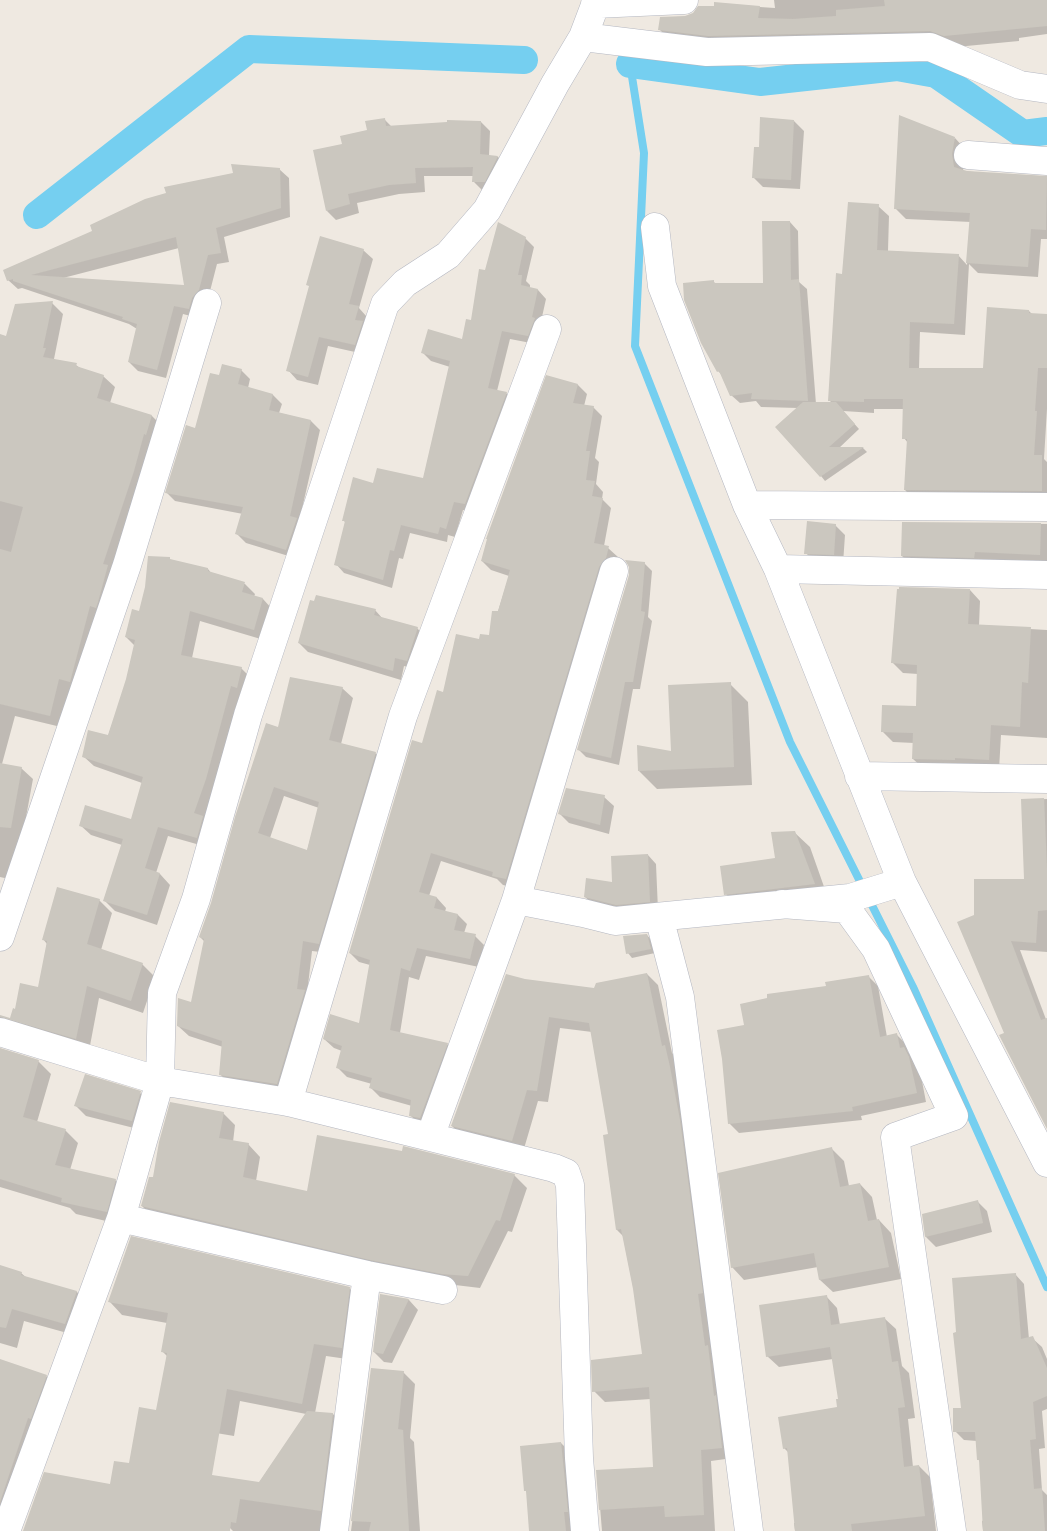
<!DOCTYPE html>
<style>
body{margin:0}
canvas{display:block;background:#efe9e1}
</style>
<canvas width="1047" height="1531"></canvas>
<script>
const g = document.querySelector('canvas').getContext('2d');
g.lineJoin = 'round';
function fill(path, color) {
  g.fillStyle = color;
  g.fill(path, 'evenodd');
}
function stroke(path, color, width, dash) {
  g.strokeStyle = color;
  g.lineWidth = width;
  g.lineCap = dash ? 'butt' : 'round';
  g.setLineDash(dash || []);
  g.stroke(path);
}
const shadow = new Path2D(`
 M774,0h273v34l-28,4v3l-63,6 -285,-6 -11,-11 25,-13 30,-10v-3l60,4z
 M385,120l7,7 89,-5 9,9 -1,25 9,1 9,9 -24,25 -9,-9v-6h-50l1,16 -26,2 -42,9 2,10 -23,7 -9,-9 16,-66 25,-14z
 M794,121l10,10 -4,58 -37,-2 -10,-10 7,-29z
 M955,138l10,11 -2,22 84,7v61h-6l-3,38 -60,-4 -9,-9 -4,71 -45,-3 -1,37h65l45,-58 3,3 15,1v94l-3,50 3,3v39h-131l-11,-11 3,-47 -4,-5v-29h-30v4l-31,-2 16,18 -21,20 25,-1 4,4 -42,29 -4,-5 -23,-68 -37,-1 -5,-6 -16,2 -9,-8 -8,-19 -5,-5 -4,-89 2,2h48l26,-62 8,9 1,51 8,7 9,115 16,-1 -3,-3 14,-125 35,-69 11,10 -1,35 70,4 9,10 4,-43 -65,-3 -10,-10z
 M279,169l10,9 1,39 -66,20 5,25 -12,2 -9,35 -10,19 -15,-4 -17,64 -28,-7 -9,-9 8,-33 -8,-5 -107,-36 -4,1 -10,-9zM179,248l7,38 -123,-8z
 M525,238l9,9 -8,34 4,4v3l8,2 8,9 -10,45 -26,-5 -13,52 9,2 9,9 -41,110 -11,-2 -8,27 -7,-2 -1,7 -37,-9 -7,26 -4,-1 -7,30 -48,-15 -8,-9 10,-41 -3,-3 31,-36 50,-5 26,-112 -19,-6 -8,-8 40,-12 9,-19 14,-51z
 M363,250l10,9 -14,49 8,9 -3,37 -36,-8 -10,39 -21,-5 -9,-10 22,-83z
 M52,303l11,11 -9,45 3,2 19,4 4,3 23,8 12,11 -5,16 42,13 11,11 -102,300 -46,-11 -13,48 19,4 12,11 -11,60 -4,42 -18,-4v-527l7,-13z
 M241,370l9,9 -2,9 25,7 9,9 -3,9 32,8 9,9 -21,92 -4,36 -49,-15 -9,-9 6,-20 -68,-13 -8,-8 53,-116z
 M547,377l31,8 9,9 -3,12 9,1 9,9 -7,42 4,4 -3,22 7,8 -1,7 9,9 -7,38 4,2 10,9 -103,331 -12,-3 -6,-6 -56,-18 -12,35 8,2 9,10 -1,4 13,3 9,9 -3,9 11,3 9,9 -5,22 -53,-11 -7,24 -10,-3 -9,56 47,11 9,9 -27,74 -10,-3 -9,-9 2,-9 -32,-9 -9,-9 1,-4 -25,-7 -9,-9 4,-17 -8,-3 -10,-9 36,-14 10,-60 -11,-3 -9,-9 73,-209 21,-51 36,-52 10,-4 19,-61 -18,-6 -9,-9z
 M903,523l144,1v41l-135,1 -10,-10z
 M835,525l10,10 -2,29 -28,-1 -9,-10z
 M171,561l37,8 4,5 33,10 10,10 -1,3 9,2 10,11 -9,30 -64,-19 -8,37 49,10 10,10 -44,169 -39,-11 -12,37 4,1 10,11 -13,40 -42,-14 -10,-10 17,-56 -31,-10 -11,-10 52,-4 10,-38 -48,-17 -11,-10 25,-20 19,-56 8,-34 -9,-9z
 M644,563l8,8 -4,46 4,4 -12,68h-7l-14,76 -33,-8 -8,-8z
 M970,590l10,11 -1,25 68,4v108l-46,-3 -2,35 -75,-1 -11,-10 1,-16 -21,-1 -10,-10 34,-25 1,-33 -15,-1 -10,-10z
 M375,610l8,9 34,9 9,10 -10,32 -12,-4 -3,14 -93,-28 -9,-9z
 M730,684l18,18 4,83 -95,4 -18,-18 33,-19z
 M342,688l11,10 -12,46 34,9 11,10 -57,190 -17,-2 -5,43 -20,100 -57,-9 -10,-11 3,-27 -34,-11 -11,-10 14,-22 13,-62 -5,-5 79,-209zM284,796l35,12 -12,43 -37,-13z
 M604,797l10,9 -5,28 -40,-11 -10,-10z
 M1047,799v153l-27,-2 27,72v104l-41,-93 -31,-117 50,-36 -3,-80z
 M795,833l15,14 18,51 -88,11 -14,-15 51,-35z
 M648,855l8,9 2,46 -33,3 -31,-8 -9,-8 28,-14z
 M99,900l13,13 -11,37 41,14 13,13 -12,36 -44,-15 -10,53 -89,-14v-21l11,3 5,-9 23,-22 8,-44 -4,-5z
 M647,935l4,5 4,13 -23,5 -4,-5z
 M647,974l11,11 14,68 4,4 57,401 -22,3 4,70h-113l-5,-60 57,-3 -3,-69 -46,3 -11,-11 49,-36 -8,-67 -12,-52 -6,-6 -7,-95 -18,-103 -32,-4 -12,74 -10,-1 -15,51 -60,-15 -11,-11 72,-146 71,10z
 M868,976l10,10 9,51 9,-3 10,10 2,8 6,6 8,23 4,21 -65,14 1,4 -123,13 -10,-10 16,-97 82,-39z
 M0,1050l38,11 13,13 -14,48 28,8 13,13 -8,27 45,10 13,13 -9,31 -43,-10 -6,-6 -70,-21z
 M140,1093l10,9 -8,28 -56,-14 -10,-10z
 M223,1113l12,12 -2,17 15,2 12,13 -4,24 52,12 206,-18 13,13 -15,44 -4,-1 -28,57 -25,-3 -301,-67 -12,-12 12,-27z
 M831,1148l13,13 5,25 11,-2 12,13 5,23h2l12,13 10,46 -68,13 -13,-12 -2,-13 -74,13 -12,-13z
 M977,1201l10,10 5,21 -56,15 -10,-10 -3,-22z
 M0,1267l21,6 6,5 50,14 12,13 -11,31 -54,-15 -7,27 -17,-5z
 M1015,1274l9,10 5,55 3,-1 10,9 5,12v50l-5,2 3,37 -6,1 3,41 5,5v36h-64l-1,-10 2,-1 -4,-58 -2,-3 -1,-18 -13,-1 -9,-9 8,-22 -5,-76z
 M349,1288l13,13 -8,59 -28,-4 -11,57 18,1 11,12 -13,105h-98l-11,-11 6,-42 31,5 47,-69 -66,-13 -6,35 -18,-3 -20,98h-172l87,-46 19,-20 27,-53 10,-56 -5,-5 5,-28 -45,-8 -12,-13z
 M381,1295l28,5 9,10 -26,53 -8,-1 -10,-10z
 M826,1296l11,12 3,17 44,-7 12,11 6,37 7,7 6,45 -7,1 5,48 6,-1 11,11 6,54h-141l-1,-8h2l-7,-70 -5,-5 54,-40 1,-8 -6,-41 -54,8 -12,-11z
 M0,1361l46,15 13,13 -59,142z
 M372,1369l31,3 12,12 -5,54 4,4 6,89h-69z
 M561,1443l10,10 7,78h-48l-3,-38 -1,-2z`);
const stream = new Path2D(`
 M630,64l14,89 -9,193 155,396 123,245 134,300`);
const canal = new Path2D(`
 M630,64l130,18 137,-15 39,7 87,60 24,-3
 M37,215l212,-166 275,11`);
const building = new Path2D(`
 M884,0h163v26l-103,10 -14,-5 -222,5 -50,-6 2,-13 25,-1 8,-3 5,-7h16v-4l46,4 -2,12 35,1 43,-3v-6l49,-4z
 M899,115l56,22 -3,17 2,13 13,4 80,5 -1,54 -15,-1 -3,38 -62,-4 4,-50 -76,-4z
 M760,117l34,3 -3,60 -39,-2 2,-31h5z
 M385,118l1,8 61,-4v-2l34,1 -1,33 18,2 -13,26h-13l1,-15 -58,1 1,15 -27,2 -41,9 2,10 -24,7 -13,-61 29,-6 -2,-8 27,-6 -2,-9z
 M231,164l49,4 1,40 -65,20 5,25 -13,2 -9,35 -7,8 -3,11 -15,-3 -17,64 -29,-8 9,-38 -15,-5 1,-2 -110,-36v-2l-6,2 -4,-11 89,-39 -2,-6 55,-26 21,-6 -2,-6 69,-14zM176,237l8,48 -153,-10z
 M848,202l31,2 -2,46 82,4 -5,70 -44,-2 -1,46h74l4,-61 42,3v3l18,1v54h-9l-3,43h2l-3,44h8v36l-138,-1 3,-51h-5l1,-40h-39v3l-36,-1 8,-128 6,1z
 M762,221h28l1,59 8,-1 9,122 -57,-2 1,-6 -22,3 -11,-25 -2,1 -16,-29 -17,-43 -1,-17 31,-3v3h49z
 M498,222l28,15 -8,38h4l-1,10 17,4 -6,28 3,1 -7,18 -26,-5 -14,57 19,4 -42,112 -11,-2 -8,27 -6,-2 -2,7 -37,-9 -7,26 -4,-1 -7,30 -49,-15 11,-44h-3l11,-44 20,6 4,-15 46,10 27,-117 -29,-8 7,-24 34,10 4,-20 5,1 8,-51 6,1z
 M320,236l44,13 -15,55 10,2 -4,14 8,1 -8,24 -36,-8 -11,40 -22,-6 23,-85 -3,-1z
 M53,301l-10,47h3l-3,9 34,6 -1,3 28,9 -7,23 55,17 -6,20 -2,-1 -10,37 -31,93 5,1 -10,37 -2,6 -6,-2 -20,76 -11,-3 -9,37 -50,-12v-155l11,3 12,-45 -23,-6v-167l6,2 9,-32z
 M222,364l20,5 -4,15 35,10 -4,16 42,10 -21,96 7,2 -11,32 -51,-16 8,-27 -78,-14 21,-68 9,3 15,-55 9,2z
 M546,375l32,9 -5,19 21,3 -8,45h4l-4,29 9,1 -3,15 11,2 -9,45 15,3 -3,12 -7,9 -93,312 -14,-3 1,-4 -62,-19 -12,39 18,5 -3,11 24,6 -4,16 22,4 -6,25 -53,-11 -7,23 -9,-3 -11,62 58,13 -28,75 -11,-2 2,-16 -42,-12 3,-10 -36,-10 6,-22 -19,-7 7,-25 29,9 11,-63 -21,-7 63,-213 10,3 15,-53 6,2 13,-58 23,5 1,-5 9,1 3,-24h6l12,-41 -29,-9 6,-22h-1z
 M803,402h33l19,22 -26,23h35l-44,30 -45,-50z
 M807,521l29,3 -2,31 -30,-1z
 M902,522l139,1 -1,32 -65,-3 -1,6 -73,-2z
 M148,556l22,1v2l38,9v3l37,11 -3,10 21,6 -9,32 -64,-19 -9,44 61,12 -5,21 -6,-2 -25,93 -12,34 9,3 -6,22 -39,-11 -13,41 15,5 -13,42 -44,-14 20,-62 -44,-13 6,-21 46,14 12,-42 -61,-20 6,-27 20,5 18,-56 9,-39 -10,-3 7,-28 7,2 6,-24z
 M625,560l20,2 -4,49 4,1 -12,70h-8l-14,76 -34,-8 52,-175v-8z
 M899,587l71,2 -2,35 63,3 -3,56 -6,-1 -2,45 -29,-2 -2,35 -34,-2v2l-43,-1 1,-26 -32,-1 1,-27 34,1 1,-41 -26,-2 6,-74h2z
 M316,595l60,14 -2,6 44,12 -11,34 -12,-3 -2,13 -95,-28 12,-43 4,1z
 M290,677l53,10 -14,53 47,12 -57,192 -16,-3 -6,48 8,1 -28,94 -58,-9 3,-34 -45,-15 1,-28 13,4 13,-63 -5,-2 12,-34 24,-86 31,-94 12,4zM274,787l45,15 -12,48 -49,-17z
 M731,682l3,85 -96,4 -1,-26 34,6 -3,-66z
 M0,763l22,4 -11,61 -11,-1z
 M566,788l39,7 -5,30 -42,-11z
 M1044,798l3,71v41l-9,1 -2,32 -25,-2 30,79 6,-2v111l-48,-94 5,-2 -47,-111 17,-7v-36h50l-3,-80z
 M795,831l20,53 -91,11 -4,-29 55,-8 -4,-26z
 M648,854l2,48 -34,3 -32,-8 2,-19 26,4 -1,-26z
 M57,887l43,12 -13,45 56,19 -12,38 -44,-15 -11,53 -76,-22v-2l10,3 3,-10 2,1 5,-26 18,4 9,-46 -5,-1z
 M647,934l4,15 -25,5 -3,-18z
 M647,973l15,73 3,-1 5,22 10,53 23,173 -5,1 7,52 3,-1 6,51 2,-1 6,53 -21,2 3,65 -39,2 -1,-11 -65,4 -3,-40 57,-3 -4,-80 -57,5 -1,-32 51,-6 -9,-65 -12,-60 -5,1 -13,-95 5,-1 -19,-111 -40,-6 -12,74 -10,-1 -15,51 -61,-15 55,-152 19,5 69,9 2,-5z
 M869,975l11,62 17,-4 3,15 4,-1 5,10 8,36 -65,14 1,4 -125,13 -6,-65 -5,-29 27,-5 -4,-21 27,-6v-4l59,-8 -1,-4z
 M0,1048l39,12 -16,57 43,12 -11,36 61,14 -9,33 -46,-10 1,-4 -62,-19z
 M85,1074l56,17 -9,30 -58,-15z
 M170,1102l54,10 -5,26 30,5 -6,34 64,14 10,-56 85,16 1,-5 112,28 -15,47 -4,-1 -28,56 -26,-2 -72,-14 -229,-54 8,-29h4l6,-35z
 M832,1147l8,40 20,-4 8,38 11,-2 10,48 -70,13 -5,-27 -83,15 -13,-95z
 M978,1200l5,23 -58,14 -3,-23z
 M131,1236l219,51 -8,61 -28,-4 -12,60 -75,-15 -15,86 47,7 48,-71 26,2 -12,98 -81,-12 -4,24 -5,-1 -1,9h-207l21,-59 66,12 4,-23 15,2 10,-56 17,3 11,-57 -6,-1 7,-39 -60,-11z
 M0,1265l22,7 -1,3 56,16 -12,33 -53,-15 -6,19 -6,-1z
 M1016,1273l5,66 12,-3 14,32v28l-14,6 3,37 -6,1 4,49 8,-1 3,43h-62l-4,-71h-2l-2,-28h-22v-24h8l-8,-75 3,-1 -4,-54z
 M380,1294l29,5 -26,55 -10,-2z
 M827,1295l4,30 54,-8 7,45 6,-1 7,46 -7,1 6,59 15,-2 6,51 -74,8 1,7h-57l-8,-83 -4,1 -5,-32 59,-10 -1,-8h2l-8,-52 -64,10 -7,-52z
 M0,1359l47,16 -16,44 -3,-1 -28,84z
 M371,1368l33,3 -6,58 5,1 6,101h-40l2,-9 -20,-1z
 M561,1442l7,70h-4l2,19h-37l-3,-40h-2l-4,-45z`);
const minor = new Path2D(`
 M595,4l89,-4
 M583,37l124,15 223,-5 90,38 27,4
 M968,155l79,6
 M655,227l7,59 85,219 31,64 124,313 145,281
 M747,505l300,2
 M778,569l269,6
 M859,776l188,3
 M516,900l67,13 32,8 235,-23 52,-16
 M782,904l65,5 29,40 78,167 -59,21 57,394
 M659,917l21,80 69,534
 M0,937l127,-372 80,-262
 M0,1032l160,49 128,21 142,35 86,-237 98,-329
 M288,1102l115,-386 144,-387
 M430,1137l124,31 12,5 4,12 9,273 6,73
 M367,1275l76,15
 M6,1531l115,-313
 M334,1531l33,-256 -246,-57 39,-137 2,-88 34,-94 52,-184 137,-411 20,-21 43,-28 39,-45 68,-126 28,-47 14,-37`);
fill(shadow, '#0003');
stroke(stream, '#75cff0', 8);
stroke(canal, '#75cff0', 28);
fill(building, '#cbc7bf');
stroke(minor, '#b4b7c1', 29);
stroke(minor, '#fff', 28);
</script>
